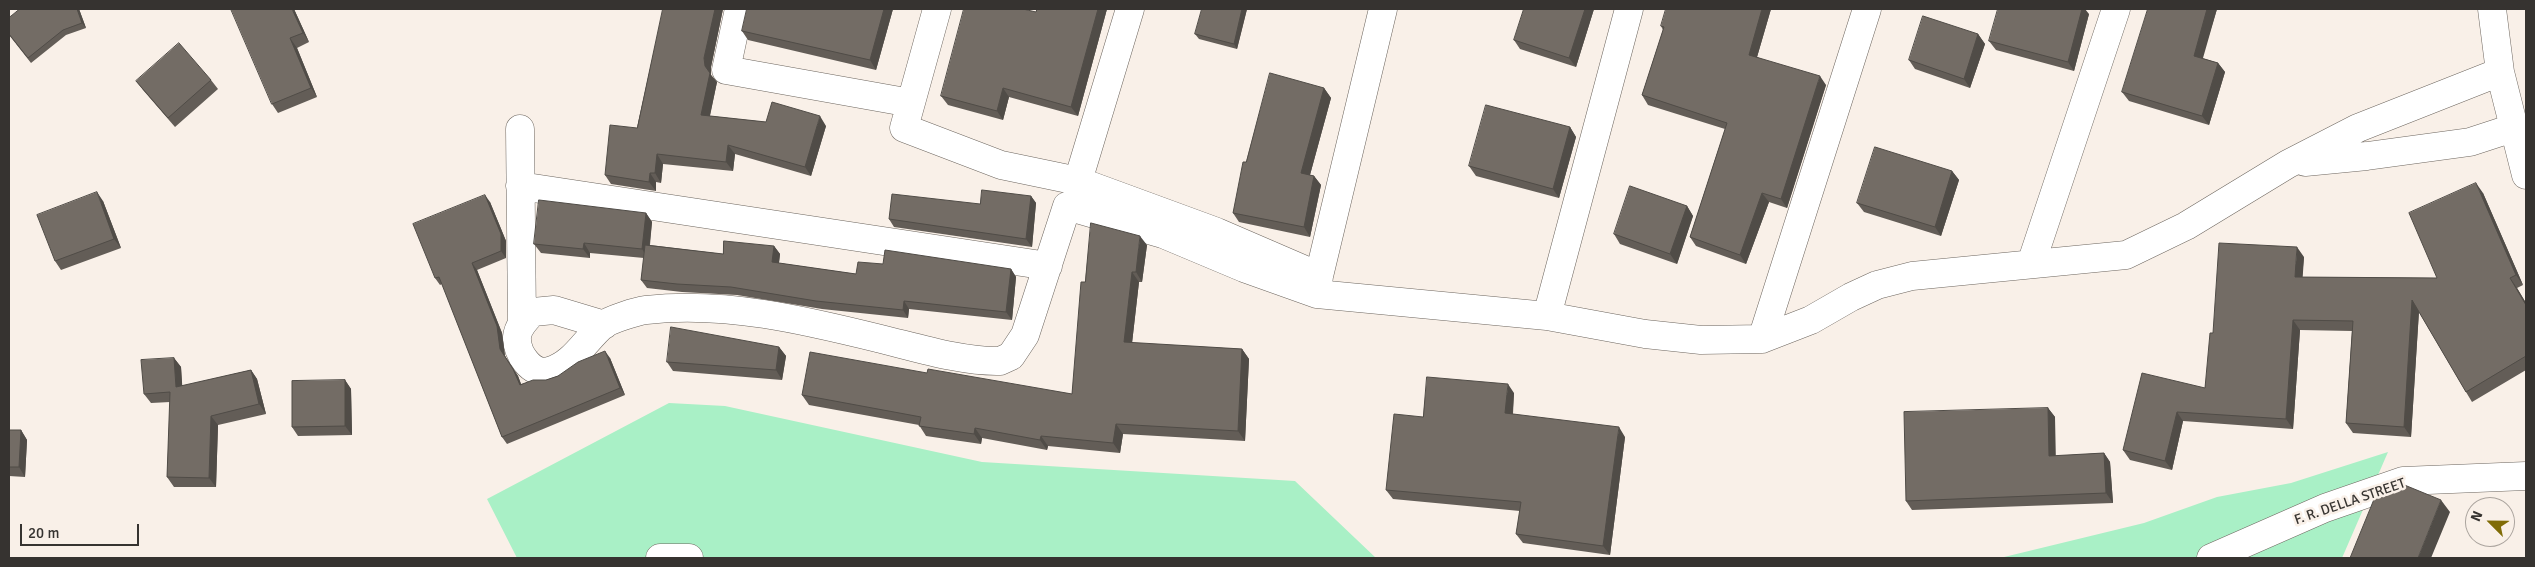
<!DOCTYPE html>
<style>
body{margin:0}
#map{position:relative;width:2535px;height:567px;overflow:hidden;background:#f9f0e8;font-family:Signika,sans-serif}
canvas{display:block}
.frame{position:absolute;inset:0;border:10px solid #363330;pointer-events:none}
.north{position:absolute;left:2465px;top:497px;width:50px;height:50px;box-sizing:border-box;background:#f9f0e8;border:1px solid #aba49e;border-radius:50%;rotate:293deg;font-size:14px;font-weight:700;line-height:20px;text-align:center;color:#363330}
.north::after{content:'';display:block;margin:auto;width:18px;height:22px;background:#806c07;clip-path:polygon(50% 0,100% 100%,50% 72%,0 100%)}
.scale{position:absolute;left:20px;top:524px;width:119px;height:22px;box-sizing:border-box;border:2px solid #363330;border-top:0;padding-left:6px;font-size:15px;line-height:18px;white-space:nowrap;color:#363330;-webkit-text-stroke:4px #f9f0e8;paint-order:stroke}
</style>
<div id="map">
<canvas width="2535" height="567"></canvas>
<div class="frame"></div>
<div class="north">N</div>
<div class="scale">20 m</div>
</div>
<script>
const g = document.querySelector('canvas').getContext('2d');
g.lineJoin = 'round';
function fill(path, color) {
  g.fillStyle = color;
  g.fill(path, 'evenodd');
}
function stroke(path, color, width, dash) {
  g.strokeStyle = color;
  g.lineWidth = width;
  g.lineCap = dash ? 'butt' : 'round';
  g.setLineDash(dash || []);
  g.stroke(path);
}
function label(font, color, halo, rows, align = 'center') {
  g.font = font + ' Signika,sans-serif';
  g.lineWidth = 5;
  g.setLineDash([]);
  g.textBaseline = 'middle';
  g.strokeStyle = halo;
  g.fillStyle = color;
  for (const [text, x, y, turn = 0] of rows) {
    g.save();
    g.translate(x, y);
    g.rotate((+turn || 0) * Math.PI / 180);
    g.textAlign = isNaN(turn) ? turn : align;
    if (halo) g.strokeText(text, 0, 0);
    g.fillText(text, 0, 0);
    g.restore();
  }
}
const green = new Path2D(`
 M669,403l56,3 257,56 313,19 81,77h-859l-30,-59z
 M2388,452l-46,106h-342l144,-35 73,-26 74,-14z`);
const minor = new Path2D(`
 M739,9l-13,61 185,33
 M937,9l-33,119 97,37 77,16 139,51 102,44
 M2492,9l8,63 26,103
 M520,129l2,193
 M2305,162l62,-6 103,-14 46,-15
 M1078,181l52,-172
 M520,186l528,80
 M2031,264l85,-255
 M1317,294l2,-18 64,-267
 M1547,316l82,-307
 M604,325l-50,-15 -21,2c-7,7 -15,14 -16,25 -1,15 14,39 32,34 24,-6 36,-31 54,-46 6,-5 34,-14 43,-15 79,-9 158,10 235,29 37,9 82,23 119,22l11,-5 14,-21 42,-129 96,28 81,34 73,26 230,22 98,18 56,6 61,-1 49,-19 40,-23 26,-12 35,-9 214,-21 60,-29 102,-62 70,-36 142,-56
 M1762,339l105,-330
 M660,558h29
 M2211,558l114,-50 78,-27 123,-5`);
const wall = new Path2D(`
 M20,9h59l7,19 -20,7 -35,28 -22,-28v-17z
 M294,9l15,33 -12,6 20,49 -39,16 -6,-9z
 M663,9h60l-12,58v8l6,7 -7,34 56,6 60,4 -15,50 -76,-22 -2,17 -70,-7 -2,19 -5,-1v9l-45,-7 -6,-9 32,-47z
 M747,9h146l-17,61 -128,-30 -6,-9z
 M1037,9h70l-29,107 -69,-19 -6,23 -55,-15 -7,-9 95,-84z
 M1202,9h45l-10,40 -38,-10 -4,-5z
 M1524,9h70l-18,58 -56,-18 -6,-9z
 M1771,9l-14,48 69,28 -39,123 -18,-6 -23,62 -50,-18 -6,-9 35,-108 -77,-24 -6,-10 21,-65 -2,-4z
 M2148,9h69l-15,49 16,5 7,9 -16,53 -80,-24 -7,-9z
 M2089,14l-15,57 -78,-21 -7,-9z
 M1978,34l7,10 -15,44 -55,-19 -6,-9z
 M211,80l7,9 -43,38 -32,-37 -7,-9z
 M1324,88l7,10 -21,77 4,1 7,9 -11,52 -71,-15 -6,-9 13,-51z
 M1570,127l6,10 -17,61 -83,-22 -7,-10z
 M1952,171l7,9 -18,56 -77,-24 -7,-9z
 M2483,193l40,92 -6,3 9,15v67l-54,32 -6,-10 -47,-80 -8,125 -58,-4 -7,-10 6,-92 -52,-1 -7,99 -110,-8 -11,49 -42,-10 -7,-10 82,-62 8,-55 91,-76 -2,20 135,1z
 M1031,196l5,7 -4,44 -138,-20 -5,-8z
 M103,201l18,47 -60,22 -6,-9z
 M490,202l16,39v17l-29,12 25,63 3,23 13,20 3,8 25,-4 64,-22 15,37 -118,49 -5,-7 -60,-153 -2,1 -5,-7z
 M1687,206l6,10 -16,48 -57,-20 -6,-10z
 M646,213l6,9 -2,23 73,9 51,-8 6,8 -1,9 77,11 27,-10 128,5 5,8 -4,43 -103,-11 -1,9 -86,-9 -85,-14 -55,-3 -35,-4 -6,-8 3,-22 -54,-5v5l-49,-5 -7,-9z
 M1147,245l-5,37h-3l-7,61 110,6 7,10 -4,82 -122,-7 -3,19 -72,-7 -1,4 -65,-12 -1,6 -55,-8 -7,-11 -110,-20 -7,-10 125,-22 145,21 13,-112z
 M779,347l7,9 -4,24 -109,-9 -6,-9z
 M174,358l7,9 1,19 69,-16 6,9 9,35 -48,11 -2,62h-42l-7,-10 3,-75 -19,1 -7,-9z
 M345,380l6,9 1,46 -54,1 -6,-9z
 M1514,393l-1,21 112,23 -15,118 -87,-12 -7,-9 4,-23 -127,-12 -7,-9 37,-73z
 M2048,408l7,9v39l49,-3 6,9 3,41 -201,7 -6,-9z
 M9,430h12l6,10 -2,37 -16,-1z`);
const shadedWall = new Path2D(`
 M77,9h2l7,19 -4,-5z
 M292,9h2l15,33 -6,-9z
 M715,9h8l-12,58v8l6,7 -9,42 -7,-9 4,-49 -1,-8z
 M884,9h9l-17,61 -6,-10z
 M1098,9h9l-29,107 -7,-9z
 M1242,9h5l-10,40 -3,-5z
 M1585,9h9l-18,58 -7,-9z
 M1762,9h9l-16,55 -6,-9z
 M2079,9h6l4,5 -15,57 -6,-9z
 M2207,9h10l-16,56 -7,-9z
 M1978,34l7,10 -15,44 -6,-9z
 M290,38l7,10 20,49 -6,-9z
 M2218,63l7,9 -16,53 -7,-9z
 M1820,76l6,9 -39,123 -6,-9z
 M1003,88l6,9 -6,23 -6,-9z
 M1324,88l7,10 -23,84 -7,-9z
 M820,116l6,10 -15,50 -6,-9z
 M1570,127l6,10 -17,61 -6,-9z
 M728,145l7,9 -2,17 -7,-9z
 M657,154l6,10 -2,19 -6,-10z
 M1952,171l7,9 -18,56 -6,-9z
 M650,173l6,9v9l-7,-9z
 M1314,176l7,9 -11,52 -6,-10z
 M2476,183l7,10 40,92 -7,-10z
 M97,192l6,9 18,47 -7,-9z
 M1762,193l7,9 -23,62 -6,-9z
 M485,195l5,7 16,39v17l-5,-7z
 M1031,196l5,7 -4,44 -6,-8z
 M1687,206l6,10 -16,48 -7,-10z
 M646,213l6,9 -4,37 -6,-10z
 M1140,236l7,9 -5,37 -6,-10z
 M584,243l6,10v5l-7,-9z
 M774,246l6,8 -2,16 -6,-8z
 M2297,247l7,10 -2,30 -7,-10z
 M472,263l5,7 25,63 3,23 13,20 6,16 -4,-7 -20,-36z
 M1011,269l5,8 -4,43 -6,-8z
 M1132,272l7,10 -8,70 -7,-10z
 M2510,278l7,10 9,15v2z
 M2412,300l7,10 -8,127 -7,-10z
 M904,301l5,8 -1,9 -5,-8z
 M2293,320l7,10 -7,99 -7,-10z
 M779,347l7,9 -4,24 -6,-10z
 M1242,349l7,10 -4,82 -7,-10z
 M605,351l5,7 15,37 -5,-7z
 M174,358l7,9 2,30 -7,-10z
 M251,370l6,9 9,35 -7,-10z
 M345,380l6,9 1,46 -7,-9z
 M1508,384l6,9 -2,29 -7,-9z
 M2048,408l7,9 1,48 -7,-9z
 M2177,412l6,9 -11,49 -7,-9z
 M211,416l7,9 -2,62 -7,-9z
 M1116,424l7,10 -3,19 -7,-10z
 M1619,427l6,10 -15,118 -7,-9z
 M975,428l7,10 -1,6 -7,-10z
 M21,430l6,10 -2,37 -6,-10z
 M1041,436l7,10 -1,4 -7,-10z
 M2104,453l6,9 3,41 -7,-10z
 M2441,500l9,12 -19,46h-13z`);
const building = new Path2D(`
 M20,9h57l5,14 -19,7 -35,28 -19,-24v-16z
 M231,9h61l11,24 -13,5 21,50 -39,16z
 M663,9h52l-11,49 1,8 5,7 -9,42 65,7 6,-20 48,14 -15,51 -77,-22 -2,17 -69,-8 -2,19h-5l-1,9 -44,-7 5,-50 27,3z
 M747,9h137l-14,51 -128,-29z
 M964,9h59l13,3 1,-3h61l-27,98 -68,-19 -6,23 -56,-15z
 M1202,9h40l-8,35 -39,-10z
 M1524,9h61l-16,49 -55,-18z
 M1666,9h96l-13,46 71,21 -39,123 -19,-6 -22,62 -50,-18 37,-114 -85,-28 22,-68 -3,-1z
 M1998,9h84l-14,53 -79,-21z
 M2148,9h59l-13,47 24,7 -16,53 -80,-24z
 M1923,16l55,18 -14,45 -55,-19z
 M179,43l32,37 -43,38 -32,-37z
 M1270,73l54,15 -23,85 13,3 -10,51 -71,-14 10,-51h3z
 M1486,105l84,22 -17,62 -84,-23z
 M1875,147l77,24 -17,56 -78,-24z
 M2476,183l40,92 -6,3 16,27v51l-60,36 -54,-92 -8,127 -58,-4 7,-102 -60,-1 -7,99 -109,-7 -12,49 -42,-11 19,-77 63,15 5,-55h3l6,-90 78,4 -2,30 142,1 -28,-65z
 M1630,186l57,20 -17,48 -56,-20z
 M982,190l49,6 -5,43 -137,-20 3,-25 88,10z
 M97,192l17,47 -59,22 -18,-46z
 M485,195l16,39v17l-29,12 25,63 3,23 13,20 7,16 13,-5h13l12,-4 20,-14 27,-11 15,37 -118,49 -63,-160 -4,1 -22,-54z
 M539,200l107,13 -4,36 -58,-6 -1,6 -49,-5z
 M1091,223l49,13 -4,36h-4l-8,70 118,7 -4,82 -122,-7 -3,19 -72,-7 -1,4 -65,-12 -1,6 -55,-8 2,-9 -119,-22 8,-43 117,21 1,-4 144,25 9,-112h4z
 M724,241l50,5 -2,16 84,12 2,-12 25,2 2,-14 126,19 -5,43 -102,-11 -1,9 -87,-9 -85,-14 -54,-3 -36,-4 4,-35 78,9z
 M671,327l108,20 -3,23 -109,-8z
 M174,358l2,29 75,-17 8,34 -48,12 -2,62 -42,-1 3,-85 -26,2 -3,-34z
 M1427,377l81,7 -3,29 114,14 -16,119 -87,-12 5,-32 -135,-12 8,-76 29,3z
 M345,380v46l-53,1v-46z
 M2048,408l1,48 55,-3 2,40 -200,8 -2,-89z
 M9,430h12l-2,37h-10z
 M2402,484l39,16 -23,58h-68l27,-66z`);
const streetNames = [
 ["F. R. DELLA STREET",2350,502,-19]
];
fill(green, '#a9f0c6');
stroke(minor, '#6d665f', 29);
stroke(minor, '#fff', 28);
fill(wall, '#635d57');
fill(shadedWall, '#504c47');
fill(building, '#736c65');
stroke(building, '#504c47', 1);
label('14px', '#363330', '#f9f0e8', streetNames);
</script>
